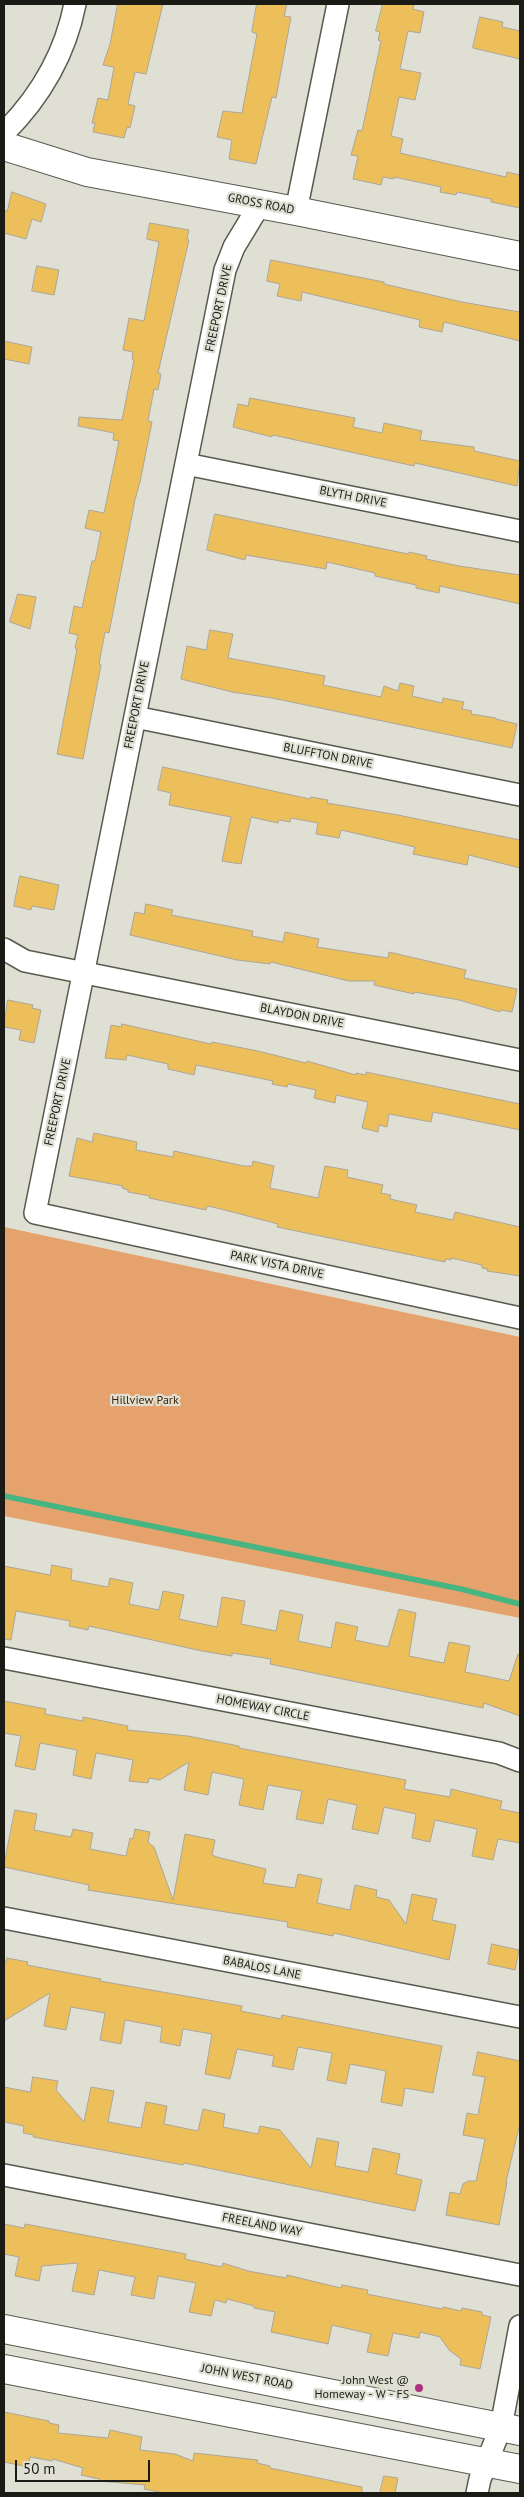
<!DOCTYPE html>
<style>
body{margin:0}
#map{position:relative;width:524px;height:2497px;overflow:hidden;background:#dfe0d3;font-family:"PT Sans",sans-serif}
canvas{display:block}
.frame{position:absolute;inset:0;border:5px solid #1b1b16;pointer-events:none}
.scale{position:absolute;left:15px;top:2460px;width:135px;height:22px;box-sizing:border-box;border:2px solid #1b1b16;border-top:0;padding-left:6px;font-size:15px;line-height:18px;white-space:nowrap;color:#1b1b16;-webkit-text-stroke:4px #dfe0d3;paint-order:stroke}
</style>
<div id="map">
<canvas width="524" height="2497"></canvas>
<div class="frame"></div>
<div class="scale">50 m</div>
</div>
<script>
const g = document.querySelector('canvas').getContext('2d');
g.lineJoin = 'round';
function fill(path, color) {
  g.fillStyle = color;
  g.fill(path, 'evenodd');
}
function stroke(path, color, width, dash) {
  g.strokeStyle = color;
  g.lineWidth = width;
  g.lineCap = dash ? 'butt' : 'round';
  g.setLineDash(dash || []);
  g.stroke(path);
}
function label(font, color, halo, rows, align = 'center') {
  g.font = font + ' "PT Sans",sans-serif';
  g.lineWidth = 4.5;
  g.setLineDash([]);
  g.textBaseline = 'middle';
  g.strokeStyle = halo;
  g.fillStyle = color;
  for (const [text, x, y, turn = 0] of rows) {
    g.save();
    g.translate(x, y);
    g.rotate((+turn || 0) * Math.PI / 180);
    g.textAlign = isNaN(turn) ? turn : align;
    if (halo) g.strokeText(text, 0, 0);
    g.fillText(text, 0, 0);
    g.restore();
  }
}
const green = new Path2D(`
 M4,1227l516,110v281l-516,-102z`);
const stream = new Path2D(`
 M4,1496l457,93 59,15`);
const building = new Path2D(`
 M118,4h45l-17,70 -11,-2 -7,32 7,2 -5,22 -3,-1 -3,11 -31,-6 2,-9h-3l6,-25 10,2 6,-33 -11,-2 7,-21z
 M257,4h30l-3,12 7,1 -15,81 -4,-1 -16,67 -27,-5 3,-19 -15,-3 6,-26 19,2 15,-79 -5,-2z
 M383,4h31l-1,5 11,3 -4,21 -12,-2 -8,38 21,4 -6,27 -16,-3 -8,39 12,3 -3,14 106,24 1,-5 13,3v33l-29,-6v-3l-34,-7 -1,3 -16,-3 1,-5 -47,-10v2l-11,-2 -2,8 -28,-6 5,-23 -7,-1 7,-25 4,1 19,-90 -3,-1 2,-8 -4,-1z
 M480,17l23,5 -1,5 18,4v28l-47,-11z
 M12,192l34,12 -5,18 -9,-3 -6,20 -22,-6v-23l3,1z
 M150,223l39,7 -2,9 2,1 -31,133 3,1 -3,16 -4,-1 -6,32 4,1 -12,60 -5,18 -26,133 -4,-1 -6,32 2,1 -18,94 -26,-5 20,-105 -2,-1 3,-13 -9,-2 5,-27 8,2 10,-47h3l6,-29 -16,-4 4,-18 15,3 15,-72 -6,-1 1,-7 -36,-7 1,-9 43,3 12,-60 -2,-1 1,-7 -10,-2 6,-32 15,3 15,-79 -12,-3z
 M271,260l113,22v2l78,18 58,10v29l-76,-19 -2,10 -23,-5 1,-7 -118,-28 -1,9 -24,-5 3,-12 -13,-3z
 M37,266l22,4 -5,25 -22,-4z
 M4,341l28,6 -3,17 -25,-5z
 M250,398l105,20 -2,9 29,6 2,-10 38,8 -2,9 54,7v4l46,10 -3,25 -102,-23 -1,3 -141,-31 -1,2 -39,-10 5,-23 10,2z
 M215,514l193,40 1,-2 18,4 -1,3 33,7 61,9v29l-80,-18 -1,7 -23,-5v-3l-41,-9v-3l-48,-11 -1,7 -80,-14 -1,5 -38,-10z
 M18,594l18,3 -6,32 -20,-7z
 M210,630l23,4 -5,24 97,18 -2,9 58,12 3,-11 14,5 2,-8 14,3 -2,10 30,7 1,-5 21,4 -2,7 10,2 -1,3 25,4v1l21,5 -5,24 -240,-50 -40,-6 -51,-13 6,-33 19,4z
 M163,767l147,32 1,-2 17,3 -1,3 71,12 122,25v28l-51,-13 -2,10 -54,-11 2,-7 -74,-17 -2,8 -23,-4 2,-11 -27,-5 -1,4 -11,-2 -1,3 -27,-6 -10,47 -19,-3 9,-44 -62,-12 2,-12 -13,-3z
 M20,876l39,9 -5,25 -22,-4 -1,4 -17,-4z
 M146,904l27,6 -2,5 82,16 -1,5 31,6 2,-10 34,7 -2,8 71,11 1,-6 77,18 -2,8 53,11 -5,23 -11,-2 -1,2 -41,-12 -45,-8v2l-40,-9 1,-4h-26l-78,-19 -1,2 -33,-4 -107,-25 5,-23 9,2z
 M8,1000l25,5 -1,3 9,2 -7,33 -15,-3 2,-10 -17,-3z
 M122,1024l89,20 1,-2 46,9 48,12 1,-2 49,14v-2l10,2v-3l154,32v26l-87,-18 -2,10 -42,-8 -2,13 -8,-2 -1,7 -16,-4 6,-26 -32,-7 -1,8 -21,-5 2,-8 -28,-6 -1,3 -15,-3 1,-3 -77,-16 -2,10 -26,-6v-5l-41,-9 -1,5 -21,-2 6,-33 10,2z
 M94,1133l43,9 -1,8 37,7 1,-6 70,15h8l1,-5 21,5 -4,22 48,10 7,-32 23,4 -1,7 36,8 -2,8 10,2 -1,4 27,6 -2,7 38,8 2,-8 65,15v49l-33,-5 1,-2 -6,-1v-3l-31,-7v2l-5,-1 -1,3 -168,-35 1,-3 -57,-15 -14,-3 -1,4 -57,-12 1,-2 -22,-4v-2l-6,-2 1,-2 -54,-10 8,-38 15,4z
 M52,1565l20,4 -1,11 37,7 2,-9 23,5 -4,21 30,6 4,-19 21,4 -5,24 38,8 5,-30 23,4 -4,23 35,7 4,-21 23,5 -5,26 33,7 5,-26 22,5 -3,13 33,7 11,-38 17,4 -7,43 35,7 5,-21 21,4 -5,26 44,9 9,-27 2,1v61l-36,-13 -1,5 -213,-44 1,-5 -39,-6v3l-30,-5 -113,-25 -1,4 -19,-4 1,-5 -54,-10 -5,29 -7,-1v-73l46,9z
 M4,1701l42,8 -1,5 38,7v-4l45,9 -1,4 61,6 51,10v2l167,32 -2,9 46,8 1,-8 51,12 -2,8 20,4v30l-22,-4 -5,21 -21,-4 5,-27 -42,-9 -5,22 -18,-4 4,-24 -32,-7 -6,27 -26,-5 5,-24 -29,-6 -5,25 -27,-5 6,-28 -34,-6 -5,25 -24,-5 5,-26 -32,-7 -4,23 -24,-5 5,-28 -29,18 -11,-2 -1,5 -19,-2 4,-21 -37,-7 -5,26 -18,-4 4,-25 -37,-7 -5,27 -20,-4 6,-30 -17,-3z
 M15,1810l22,4 -3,16 37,7 2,-8 20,4 -3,16 36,7 4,-18 3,1 2,-10 15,3 -2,10 6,5 19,53 12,-66 30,6 -3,15 5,2 49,12 -3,14 32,5 3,-14 24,5 -5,24 33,7 5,-25 22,5 -1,7 13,3 17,24 6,-30 25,5 -5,21 24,5 -7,35 -115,-27 -1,3 -46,-9 1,-5 -200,-32 1,-5 -85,-18z
 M492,1944l27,6 -4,20 -27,-6z
 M7,1958l21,4 -1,3 74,14 -1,2 142,25 -1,5 40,8 1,-4 160,31 -9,47 -28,-5 -3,18 -21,-4 5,-31 -36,-7 -4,20 -19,-4 5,-27 -34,-6 -5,23 -21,-4 2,-10 -37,-7 -7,30 -25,-5 7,-40 -29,-5 -3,17 -20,-4 2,-15 -37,-7 -4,24 -21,-4 5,-27 -34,-6 -5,23 -22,-4 6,-33 -46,28v-60l2,1z
 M478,2052l42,9v62l-14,59h1l-8,43 -53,-10 4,-23 10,2 3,-10 5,-3h8l9,-42 -22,-4 4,-22 11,2 7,-38 -12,-2z
 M33,2077l25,4 -2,9 28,32 7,-35 23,4 -6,31 33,6 5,-26 21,4 -3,18 34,7 5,-22 22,5 -2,13 35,7 2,-8 20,4 31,38 6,-30 22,4 -4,24 33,6 5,-24 27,6 -4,20 26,6 -7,31 -231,-48 -1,2 -150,-28 1,-2 -11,-2 1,-7 -20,-4v-35l26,5z
 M4,2224l20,4 1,-4 161,30 -1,5 37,8 1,-4 25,8 38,7 1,-3 54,13 1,-3 26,5 -1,4 75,15 1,-2 18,4 1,-3 20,4v3l9,2 -11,52 -20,-4 1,-6 -12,-9 -9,-13 -20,-5 -1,6 -26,-5 -5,23 -21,-4 4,-18 -39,-9 -4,19 -57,-12 4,-20 -21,-4v-2l-27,-7 -1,4 -11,-3 -4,16 -22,-4 7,-29 -38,-7 -4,23 -23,-4 4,-18 -36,-7 -5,25 -22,-4 6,-28 -36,3 -3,15 -24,-5 4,-19 -15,-3z
 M4,2412l45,9v2l10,2 -1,8 50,5 2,-8 32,7 -2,13 35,4 18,7 1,-8 64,7 -1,3 13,3v2l92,19v6h-198l-20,-4 1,-4 -46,-4v-2l-18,-4 2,-7 -30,-9 -1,2 -22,-4 -2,10 -24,-5z
 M384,2476l14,2 -3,15h-15z`);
const street = new Path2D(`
 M4,133c37,-37 61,-78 71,-129
 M260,204l-26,43 -9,23 -190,943 485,105
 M296,211l42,-207
 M186,464l334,67
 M135,717l385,78
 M4,949l21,12 495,99
 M4,1658l495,95 21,8
 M4,1918l516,99
 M4,2175l516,100
 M477,2493l3,-14 21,-52 19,-101`);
const secondary = new Path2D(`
 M4,146l83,26 209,39 224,45
 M4,2329l516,102
 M4,2369l516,100`);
const markers = [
 [419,2388,5,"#ad3081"]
];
const streetNames = [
 ["GROSS ROAD",261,204,11],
 ["FREEPORT DRIVE",219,308,-78],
 ["BLYTH DRIVE",353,497,11],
 ["FREEPORT DRIVE",137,705,-79],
 ["BLUFFTON DRIVE",328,756,11],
 ["BLAYDON DRIVE",302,1016,11],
 ["FREEPORT DRIVE",58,1102,-78],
 ["PARK VISTA DRIVE",277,1265,12],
 ["HOMEWAY CIRCLE",263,1708,11],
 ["BABALOS LANE",262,1968,11],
 ["FREELAND WAY",262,2225,11],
 ["JOHN WEST ROAD",247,2377,11]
];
const parkNames = [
 ["Hillview Park",145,1401]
];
const poiNames = [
 ["John West @",409,2381],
 ["Homeway - W - FS",409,2395]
];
fill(green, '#e5a26c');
stroke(stream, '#46b581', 5.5);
fill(building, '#ecbf5b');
stroke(building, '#aba59b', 1);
stroke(street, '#595a4f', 24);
stroke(secondary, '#595a4f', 30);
stroke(street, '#fff', 21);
stroke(secondary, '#fff', 28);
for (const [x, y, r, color] of markers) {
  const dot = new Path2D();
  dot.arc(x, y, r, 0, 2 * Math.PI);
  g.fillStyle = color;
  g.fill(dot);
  stroke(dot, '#dfe0d3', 2);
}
label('12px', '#1b1b16', '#dfe0d3', streetNames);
label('12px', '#412103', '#dfe0d3', parkNames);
label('12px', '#1b1b16', '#dfe0d3', poiNames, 'right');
</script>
